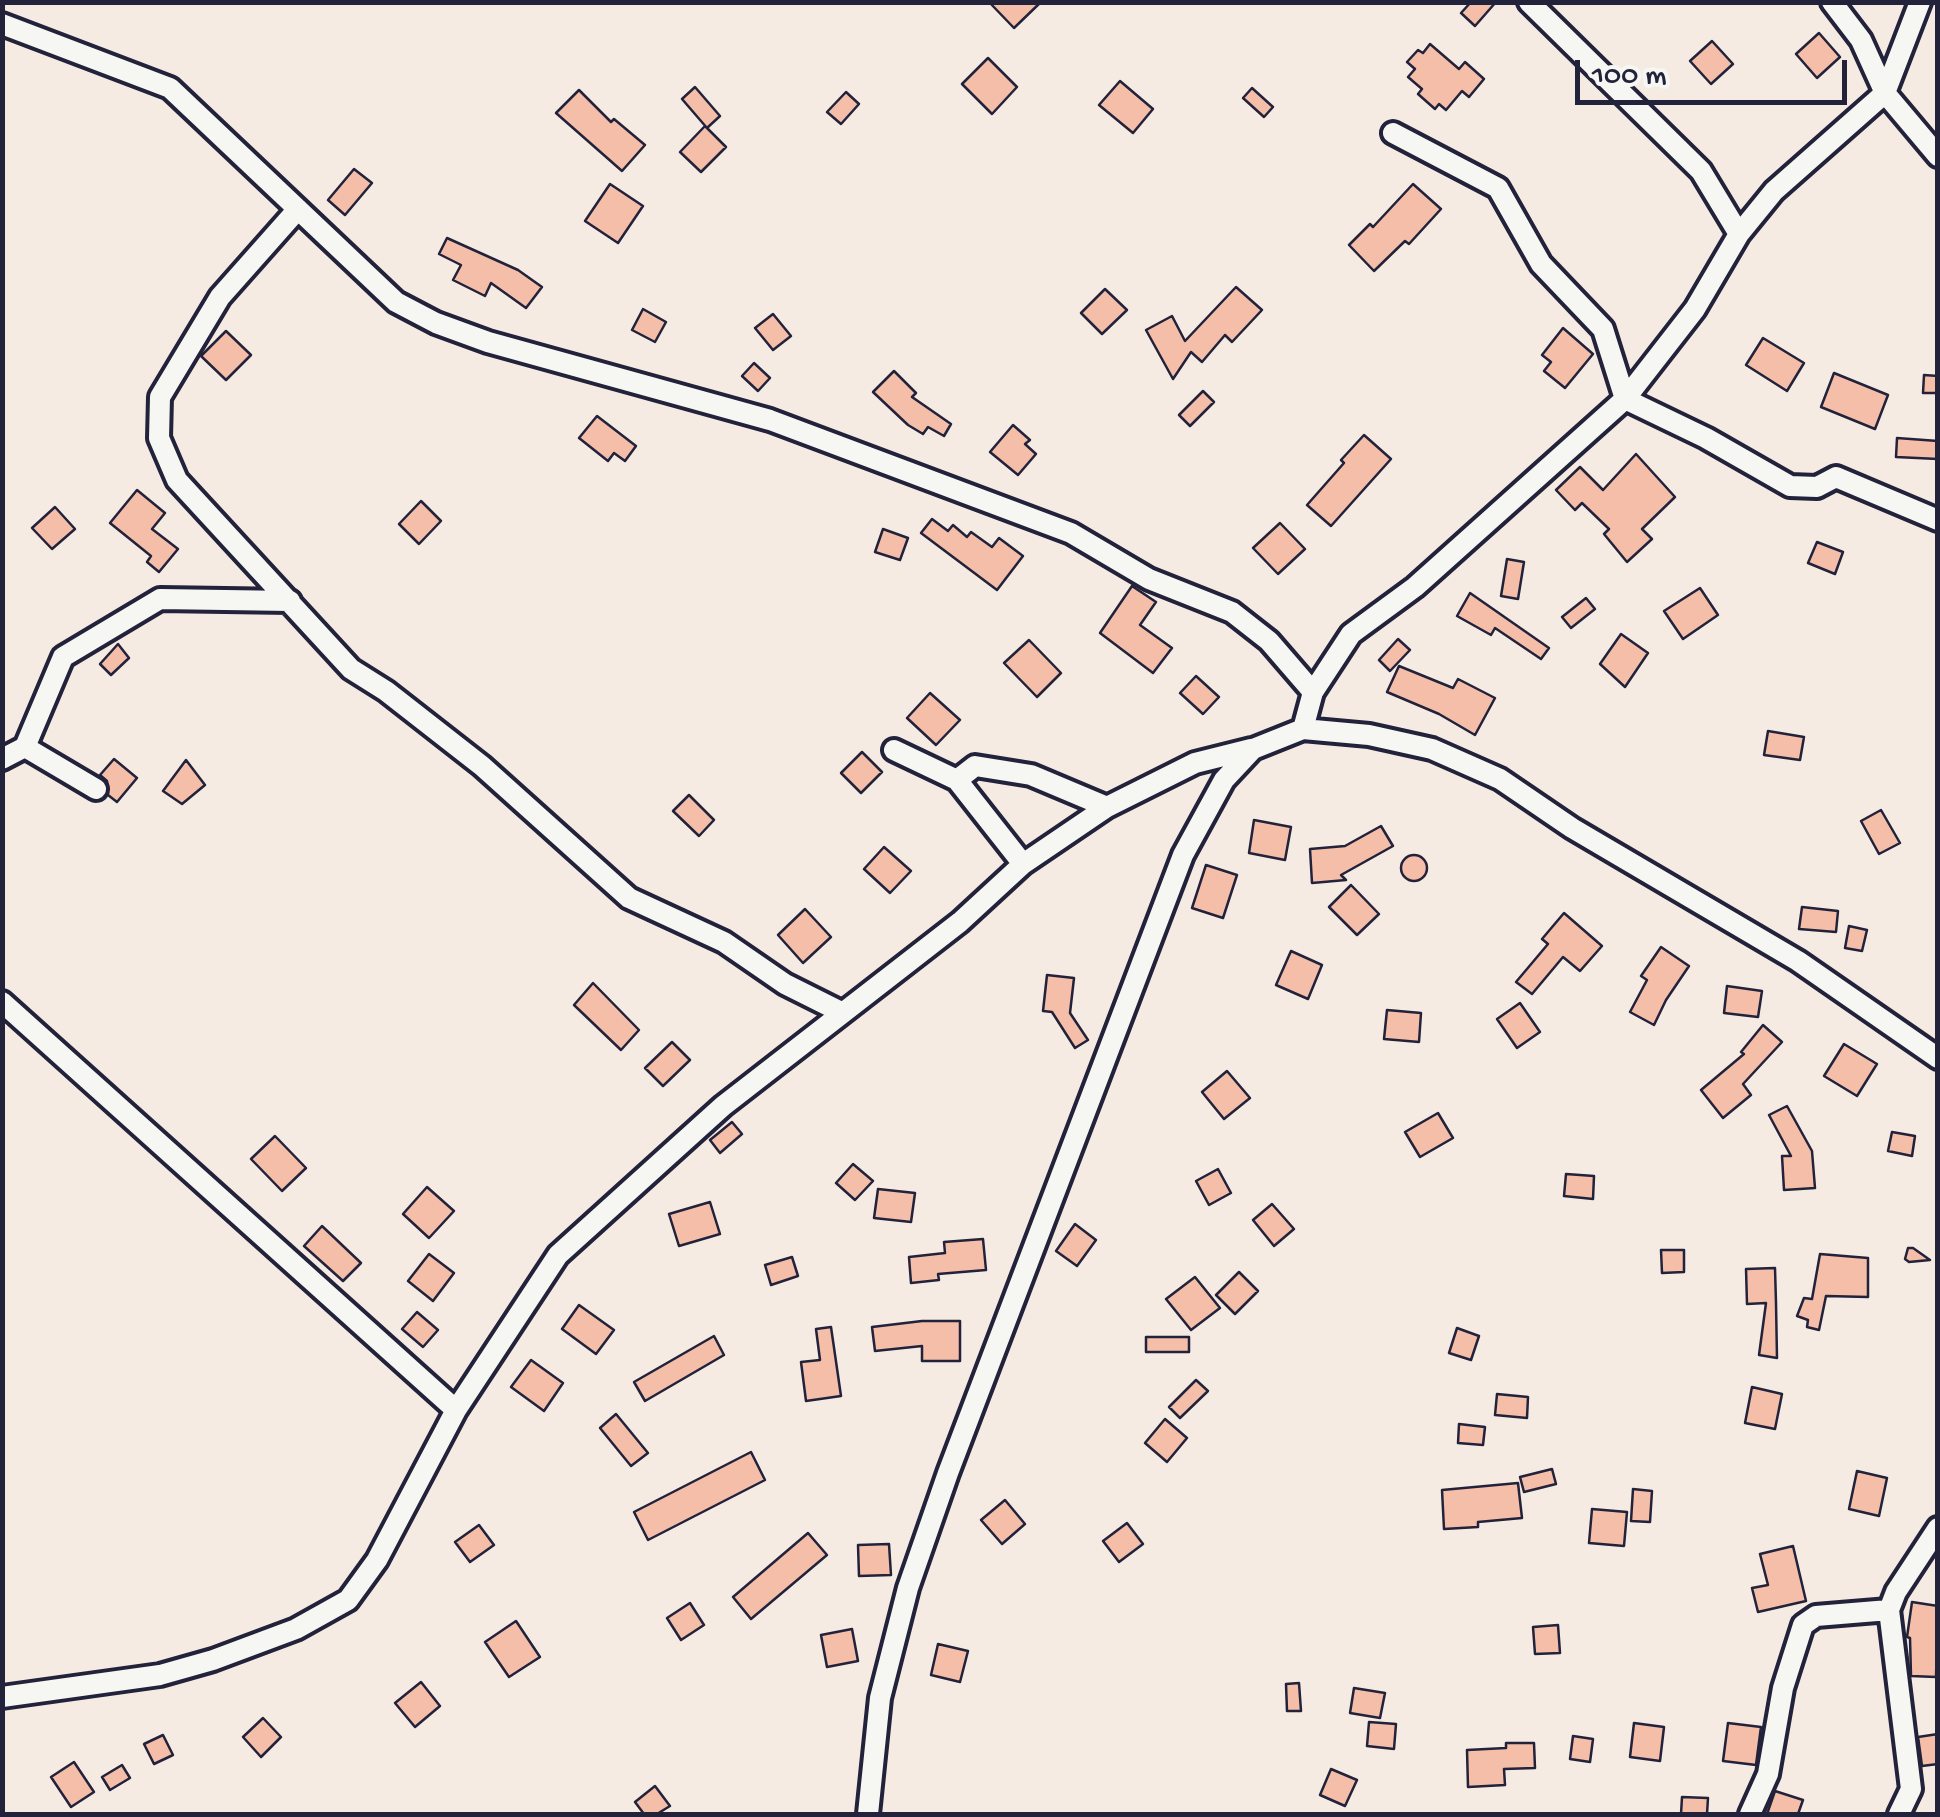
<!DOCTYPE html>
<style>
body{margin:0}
#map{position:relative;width:1940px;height:1817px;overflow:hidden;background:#f6ebe3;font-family:"Gochi Hand",sans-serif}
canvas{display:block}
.frame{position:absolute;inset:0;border:5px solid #22223b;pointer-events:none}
.scale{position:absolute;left:1575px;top:60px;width:272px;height:45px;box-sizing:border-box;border:5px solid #22223b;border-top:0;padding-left:12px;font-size:30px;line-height:35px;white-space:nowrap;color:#22223b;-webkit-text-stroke:8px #f6f6f2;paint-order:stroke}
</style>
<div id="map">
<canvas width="1940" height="1817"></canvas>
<div class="frame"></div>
<div class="scale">100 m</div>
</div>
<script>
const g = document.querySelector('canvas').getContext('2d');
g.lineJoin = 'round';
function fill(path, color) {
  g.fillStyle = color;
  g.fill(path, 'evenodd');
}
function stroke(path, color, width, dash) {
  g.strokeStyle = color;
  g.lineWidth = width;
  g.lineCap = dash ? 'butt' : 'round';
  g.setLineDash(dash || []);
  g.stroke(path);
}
const building = new Path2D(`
 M989,2h52l-27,26z
 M1471,2h25l-21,24 -14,-13z
 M1819,33l21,24 -23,21 -21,-24z
 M1712,41l21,23 -22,20 -21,-23z
 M1430,44l29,25 6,-7 19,17 -15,18 -7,-6 -16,19 -7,-6 -4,5 -17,-15 4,-5 -14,-12 7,-8 -8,-7 11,-12 5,3z
 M988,58l29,29 -25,27 -30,-30z
 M1120,81l33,28 -20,24 -34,-28z
 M695,87l25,29 -13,12 -25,-29z
 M1252,88l21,19 -9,10 -21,-19z
 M579,90l32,32 3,-3 31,26 -23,26 -66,-58z
 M846,92l13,12 -18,20 -14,-12z
 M705,126l21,21 -25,25 -21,-20z
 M354,169l18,14 -27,32 -17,-15z
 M610,184l33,22 -25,37 -33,-22z
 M1413,184l28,25 -32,35 -4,-3 -31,30 -25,-26 21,-21 3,3z
 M447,238l71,32 24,17 -16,21 -35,-25 -6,13 -32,-16 8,-15 -22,-11z
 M1236,287l26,23 -30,32 -7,-7 -23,27 -11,-10 -18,27 -27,-49 26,-14 13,25z
 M1105,289l22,21 -25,24 -21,-21z
 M643,309l23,13 -11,20 -23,-12z
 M773,314l18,22 -18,14 -18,-22z
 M1563,328l30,26 -28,34 -21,-17 7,-9 -9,-7z
 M226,331l25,24 -25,25 -25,-24z
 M1763,338l41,25 -17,28 -41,-26z
 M754,363l16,15 -12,13 -16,-15z
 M894,371l22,22 -4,4 39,27 -7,12 -16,-9 -5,7 -15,-9 -35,-33z
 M1834,373l54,22 -13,34 -54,-22z
 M1924,375l14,1v17h-15z
 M1203,391l11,11 -24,24 -11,-11z
 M597,416l39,30 -11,15 -11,-8 -6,8 -29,-23z
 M1013,425l17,15 -5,4 11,10 -18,21 -28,-23z
 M1364,435l27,24 -60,67 -24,-21 37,-42 -3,-3z
 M1897,438l41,3v18l-42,-2z
 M1636,454l39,43 -33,32 10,10 -25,23 -23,-28 5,-5 -27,-26 -7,7 -19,-20 24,-23 23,23z
 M137,490l28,23 -13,16 26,20 -19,23 -12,-10 4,-6 -41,-33z
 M421,501l20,20 -22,23 -20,-20z
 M55,507l20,22 -23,20 -20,-21z
 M932,519l16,12 5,-6 14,12 4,-5 21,15 7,-9 24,18 -26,34 -76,-57z
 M1280,523l25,26 -27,25 -25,-26z
 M883,529l25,9 -8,22 -25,-8z
 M1817,542l26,10 -8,22 -27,-11z
 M1507,559l17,3 -6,37 -17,-3z
 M1132,586l24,16 -16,23 32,23 -19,25 -53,-40z
 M1700,588l18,27 -35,24 -19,-28z
 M1470,593l79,55 -8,11 -46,-31 -4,7 -34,-19z
 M1586,598l9,11 -24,19 -9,-11z
 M1621,634l27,19 -23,34 -25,-23z
 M1398,639l12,11 -20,21 -11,-11z
 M1029,640l32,33 -24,24 -33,-34z
 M118,644l11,14 -18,17 -11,-11z
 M1399,666l54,22 5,-9 37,19 -20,37 -36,-21 -52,-22z
 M1196,676l23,21 -16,17 -23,-21z
 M930,693l30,27 -24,25 -29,-27z
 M1768,731l36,6 -4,23 -36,-5z
 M862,752l20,20 -21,21 -20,-20z
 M114,759l23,19 -20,24 -9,-7 -1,-14 -7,-6z
 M186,760l19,25 -23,19 -19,-13z
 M689,795l25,25 -15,16 -26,-25z
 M1881,810l19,33 -21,11 -18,-33z
 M1254,820l37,7 -6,33 -36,-7z
 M1381,826l12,20 -52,29 5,5 -34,3 -2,-34 35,-3z
 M884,847l27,24 -21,22 -26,-24z
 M1401 868a13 13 0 1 1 26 0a13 13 0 1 1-26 0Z
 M1206,865l31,10 -14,43 -31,-10z
 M1351,885l28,29 -22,21 -28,-28z
 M1802,907l36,4 -2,21 -37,-3z
 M805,909l26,28 -28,26 -25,-28z
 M1564,913l38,33 -22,25 -17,-14 -31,37 -16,-12 32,-38 -6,-5z
 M1849,926l18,4 -5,21 -17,-3z
 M1661,947l28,19 -23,34 -12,25 -24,-13 17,-32 -6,-4z
 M1291,951l31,14 -14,34 -32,-14z
 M1047,975l27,3 -4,35 18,27 -13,8 -23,-36 -9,-1z
 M593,983l46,47 -18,20 -47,-45z
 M1727,986l35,5 -4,26 -34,-4z
 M1520,1003l20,29 -23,16 -20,-29z
 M1387,1010l34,3 -2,29 -35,-3z
 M1763,1025l19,17 -39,42 8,11 -28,23 -22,-28 43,-36 -3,-2z
 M672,1042l18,18 -27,26 -18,-18z
 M1844,1044l33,20 -20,32 -33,-20z
 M1227,1071l23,27 -26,21 -22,-27z
 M1787,1106l25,45 3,37 -31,2 -2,-34h9l-22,-41z
 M1438,1113l15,25 -33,19 -15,-25z
 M732,1122l10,12 -22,19 -10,-13z
 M1892,1132l23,4 -3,20 -24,-5z
 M275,1136l31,32 -24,23 -31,-32z
 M853,1164l20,17 -18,19 -19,-17z
 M1218,1169l13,24 -22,12 -13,-24z
 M1566,1174l28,2 -1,23 -29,-3z
 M427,1187l27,24 -25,27 -26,-24z
 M878,1189l37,4 -4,29 -37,-4z
 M710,1202l10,32 -41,12 -10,-32z
 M1272,1204l22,25 -20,17 -21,-26z
 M1075,1224l21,16 -19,26 -21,-15z
 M322,1226l39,37 -18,18 -39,-35z
 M983,1239l3,31 -48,4 1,6 -28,3 -2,-26 36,-4 -1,-11z
 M1908,1248h5l17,12 -21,2 -4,-3z
 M1661,1250h23v22l-22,1z
 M429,1254l25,19 -21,28 -25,-20z
 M1820,1254l48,4v39l-42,-1 -7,34 -12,-3 1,-7 -11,-4 7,-18 8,1z
 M792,1257l6,19 -27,9 -6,-20z
 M1775,1268l1,35 1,55 -18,-3 7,-52 -19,1 -1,-35z
 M1239,1272l19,19 -23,23 -19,-19z
 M1195,1277l25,31 -29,22 -25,-31z
 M579,1305l35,25 -18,24 -34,-25z
 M417,1312l21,18 -15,17 -21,-18z
 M922,1321h38v40h-38v-15l-47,5 -3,-24z
 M831,1327l10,69 -35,5 -5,-39 19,-2 -4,-31z
 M1457,1328l22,8 -8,24 -22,-7z
 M714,1336l10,19 -79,46 -11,-19z
 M1146,1337h43v15h-43z
 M531,1360l32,23 -19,28 -33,-24z
 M1196,1380l12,11 -28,27 -11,-11z
 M1752,1387l30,7 -7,35 -30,-6z
 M1497,1394l31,3 -1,21 -32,-3z
 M616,1414l32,39 -17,13 -31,-38z
 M1165,1419l22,19 -20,24 -22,-19z
 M1459,1424l26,3 -2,18 -25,-2z
 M751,1452l14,28 -117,60 -14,-28z
 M1552,1469l4,15 -32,8 -4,-15z
 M1857,1471l30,7 -8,38 -30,-7z
 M1518,1483l4,35 -44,4v5l-34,2 -2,-39z
 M1633,1489l19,2 -2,31 -19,-1z
 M1005,1500l20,24 -23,20 -21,-24z
 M1592,1509l35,3 -3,34 -35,-3z
 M1127,1523l16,21 -24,18 -16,-21z
 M479,1525l15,20 -24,17 -15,-20z
 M808,1533l19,22 -76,64 -18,-22z
 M889,1544l2,31 -32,1 -1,-31z
 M1793,1546l13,55 -48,11 -6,-24 16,-3 -8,-31z
 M1912,1602l26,4 -2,71 -25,-1 -1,-38 -3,-1z
 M690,1603l14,22 -23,15 -14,-22z
 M516,1621l24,36 -31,20 -24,-35z
 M1558,1625l2,28 -25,1 -2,-27z
 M852,1629l6,32 -31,6 -6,-32z
 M938,1644l30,7 -8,31 -29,-7z
 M421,1682l19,24 -25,21 -20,-24z
 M1299,1683l2,28h-14l-1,-27z
 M1354,1688l31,5 -5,25 -30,-5z
 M263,1718l18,19 -20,20 -18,-20z
 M1369,1722l27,2 -2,25 -27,-3z
 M1634,1723l30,4 -4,34 -30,-4z
 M1728,1723l33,4 -5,38 -33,-4z
 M1938,1734v30l-16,2 -4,-29z
 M163,1735l10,20 -19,9 -10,-20z
 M1573,1736l20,3 -3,23 -20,-3z
 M1506,1743h28l1,25 -31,1 1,16 -37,2 -1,-37 39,-2z
 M74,1762l20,30 -23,15 -20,-30z
 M122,1765l8,13 -20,12 -8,-13z
 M1331,1769l26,11 -12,26 -25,-11z
 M655,1786l15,20 -13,8h-13l-9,-12z
 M1775,1791l28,9 -5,14h-31z
 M1682,1797l26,1 -1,16h-26z`);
const street = new Path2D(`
 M1529,2l172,169 38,63
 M1832,2l29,38 24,53 53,63
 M2,24l168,64 226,214 40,21 52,19 282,78 301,113 78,46 83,33 37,29 44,51
 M1393,133l105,55 43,76 62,65 22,70 81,39 84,48 27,1 19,-10 102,43
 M298,209l-78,88 -60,100 -1,41 18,42 174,189 35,22 96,75 147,132 95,44 61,42 56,28
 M1303,729l10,-37 38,-58 64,-47 210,-188 70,-90 44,-75 35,-43 111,-98 35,-91
 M894,750l63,30
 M2,759l23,-12
 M96,789l-71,-42 38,-90 97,-58 130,2
 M1023,864l-66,-84 18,-14 56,9 76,32
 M2,1002l454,408
 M2,1697l158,-22 53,-15 83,-31 52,-29 29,-40 79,-150 102,-155 165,-149 237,-184 63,-58 84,-57 88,-44 56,-14
 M868,1814l12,-116 28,-110 40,-115 235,-618 41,-75 29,-31 50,-20 66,6 63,14 68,30 72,49 226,133 140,97
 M1750,1814l18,-40 15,-86 20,-63 13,-9 73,-6
 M1899,1814l12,-25 -22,-179 7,-18 42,-64`);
fill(building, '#f4bea8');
stroke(building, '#22223b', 2.5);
stroke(street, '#22223b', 28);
stroke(street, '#f6f6f2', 20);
</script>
